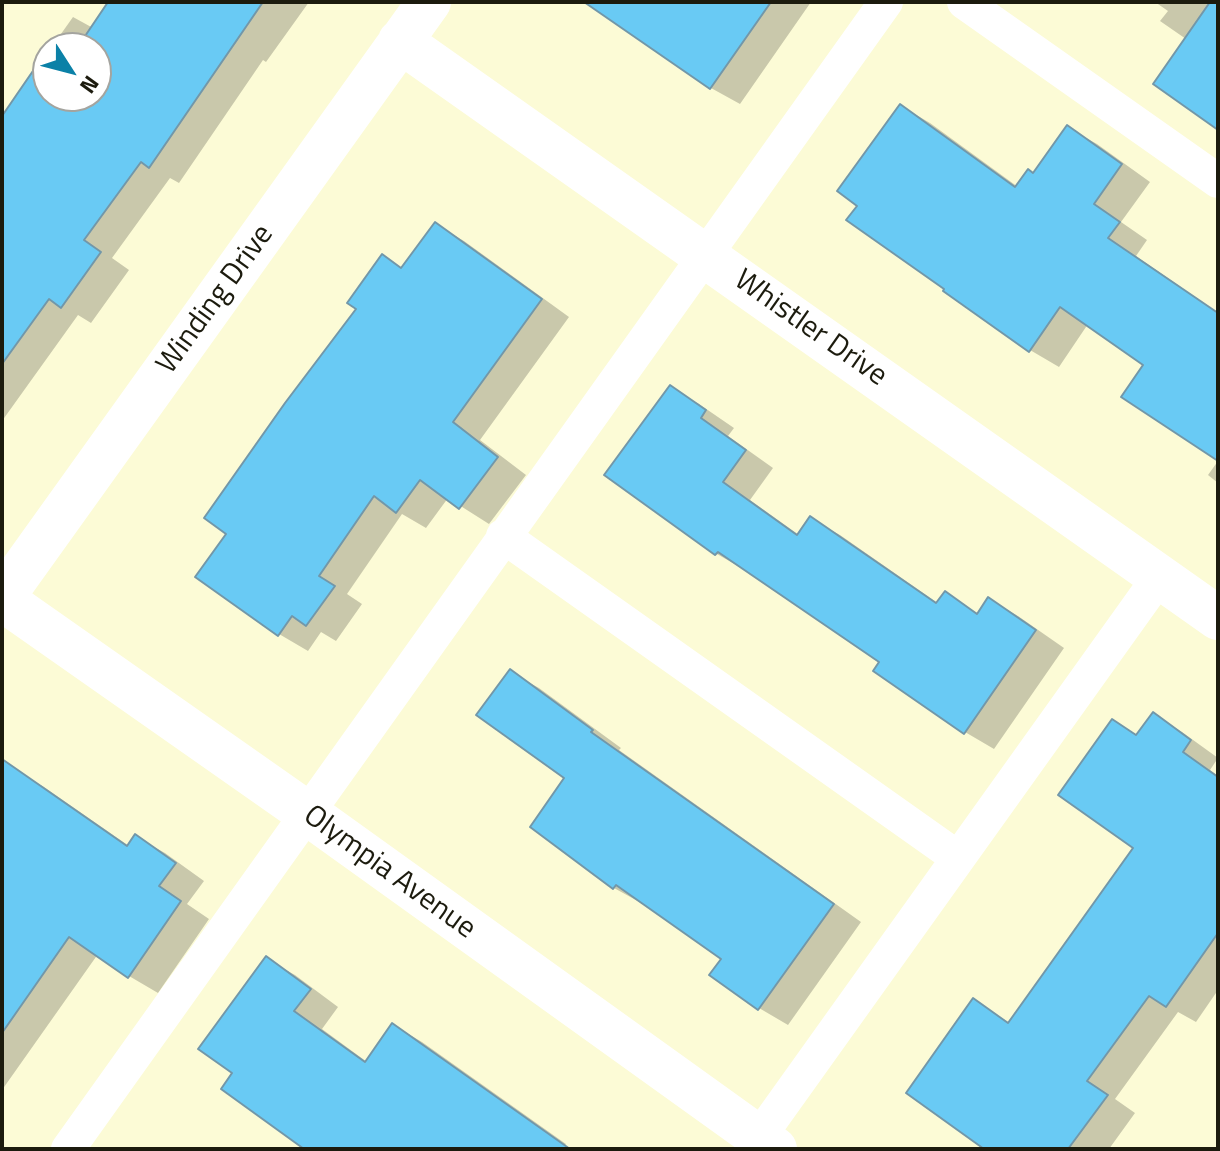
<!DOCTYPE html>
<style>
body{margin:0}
#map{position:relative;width:1220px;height:1151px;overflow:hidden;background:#fcfbd6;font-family:"Titillium Web",sans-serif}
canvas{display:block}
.frame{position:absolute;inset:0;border:4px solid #1c1b0e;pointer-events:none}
.north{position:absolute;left:32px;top:32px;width:80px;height:80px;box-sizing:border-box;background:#fff;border:2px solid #a4a49f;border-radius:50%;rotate:126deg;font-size:22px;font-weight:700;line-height:32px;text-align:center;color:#1c1b0e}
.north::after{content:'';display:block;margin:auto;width:28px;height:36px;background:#0b81a7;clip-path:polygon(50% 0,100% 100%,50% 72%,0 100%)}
</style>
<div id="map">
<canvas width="1220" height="1151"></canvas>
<div class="frame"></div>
<div class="north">N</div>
</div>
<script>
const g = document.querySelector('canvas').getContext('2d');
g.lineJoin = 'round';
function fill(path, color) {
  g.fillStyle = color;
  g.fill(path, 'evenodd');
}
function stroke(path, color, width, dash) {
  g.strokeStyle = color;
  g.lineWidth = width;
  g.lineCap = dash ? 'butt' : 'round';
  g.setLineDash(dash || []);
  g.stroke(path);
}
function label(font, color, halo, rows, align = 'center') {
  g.font = font + ' "Titillium Web",sans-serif';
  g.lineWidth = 7;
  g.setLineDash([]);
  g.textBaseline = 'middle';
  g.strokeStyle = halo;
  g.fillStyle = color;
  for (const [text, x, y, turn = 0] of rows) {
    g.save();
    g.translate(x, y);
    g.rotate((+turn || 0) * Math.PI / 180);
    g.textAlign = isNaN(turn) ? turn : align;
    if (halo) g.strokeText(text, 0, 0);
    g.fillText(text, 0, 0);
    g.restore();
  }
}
const shadow = new Path2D(`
 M111,2h198l-43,60 -3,-2 -84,123 -9,-5 -58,80 17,12 -38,53 -13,-8 -76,106v-302l46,-66v43h48v-48h-45l22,-31 20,11z
 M587,2h224l-71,102 -29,-16z
 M1155,2h63v124l-32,-87 -26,-18 8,-10z
 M901,106l29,17 88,64 16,-12 34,-47 29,16 53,38 -29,40 26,18 -11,16 82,57v146l-72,-94 -58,-41 -29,43 -29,-17 -170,-144z
 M435,224l29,17 105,76 -89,123 46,35 -37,49 -41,-26 -22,30 -24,-14 -55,80 15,10 -26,37 -15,-9 -13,19 -29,-17 -81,-57 31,-44 129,-224 24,-52 21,12z
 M670,388l29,16 35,24 -6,8 45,32 -23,32 49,35 12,-16 29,16 99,69 6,-10 34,20 10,-15 29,17 46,32 -70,101 -29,-17 -89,-62 6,-8 -137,-92 -28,-16 -110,-79z
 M1218,461v22l-10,-8z
 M510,672l29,16 82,60 -2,2 242,172 -73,103 -29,-17 -35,-49 -80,-56 -1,1 -29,-16 -82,-62 34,-48z
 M1153,715l29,17 36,26 -8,12 8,6v214l-22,32 -18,-10 -63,87 20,14 -26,36h-122l-14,-148 37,22 126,-175 2,-112z
 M15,771l29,16 85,59 7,-9 29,16 39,28 -17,23 22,15 -51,74 -29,-17 -31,-22 -96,136v-301z
 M266,959l29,16 43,32 -16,22 45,33 26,-37 29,17 144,102 -3,5h-257l-71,-76z`);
const building = new Path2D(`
 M108,2h155l-114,166 -8,-6 -57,78 17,12 -40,56 -12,-9 -47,65v-248l46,-67v47h48v-48h-19z
 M584,2h187l-61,87z
 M1210,2h8v128l-65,-46z
 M900,104l115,83 13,-18 5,4 34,-48 55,39 -28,40 26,18 -12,16 110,75v148l-97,-64 22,-32 -83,-58 -31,45 -86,-61 1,-2 -98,-69 11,-14 -20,-15z
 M435,222l107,77 -89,123 45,35 -39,52 -39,-29 -24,33 -22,-17 -55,80 16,10 -29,40 -14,-10 -14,20 -83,-59 31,-43 -22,-16 81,-115 71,-94 -9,-6 35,-49 19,14z
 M670,385l36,25 -5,8 45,32 -23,32 74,53 13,-19 126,87 9,-12 32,23 11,-17 48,33 -72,104 -91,-63 6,-9 -161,-110 -3,3 -111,-80z
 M510,669l83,61 -2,2 243,172 -76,106 -49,-35 12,-16 -105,-74 -3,4 -83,-62 34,-49 -88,-63z
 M1153,712l38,28 -8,12 35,25v156l-52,74 -17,-11 -62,85 21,14 -40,54h-84l-78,-56 67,-95 35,25 125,-175 -75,-53 54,-76 24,16z
 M2,759l125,87 8,-12 41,29 -17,23 22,15 -53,77 -59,-41 -67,96z
 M266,956l45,33 -17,22 71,51 27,-39 178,126h-266l-83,-60 11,-16 -34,-24z`);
const lane = new Path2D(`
 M964,2l254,179
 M503,536l455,322
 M759,1137l401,-561
 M68,1149l818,-1147`);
const street = new Path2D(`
 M400,41l818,577
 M2,598l427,-596
 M2,599l305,214 468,336`);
const streetNames = [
 ["Winding Drive",216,300,-54],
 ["Whistler Drive",810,329,35],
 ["Olympia Avenue",389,873,36]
];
fill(shadow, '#0003');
fill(building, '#69caf4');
stroke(building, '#7297a9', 2);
stroke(lane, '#fff', 34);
stroke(street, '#fff', 44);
label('30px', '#1c1b0e', '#fff', streetNames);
</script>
